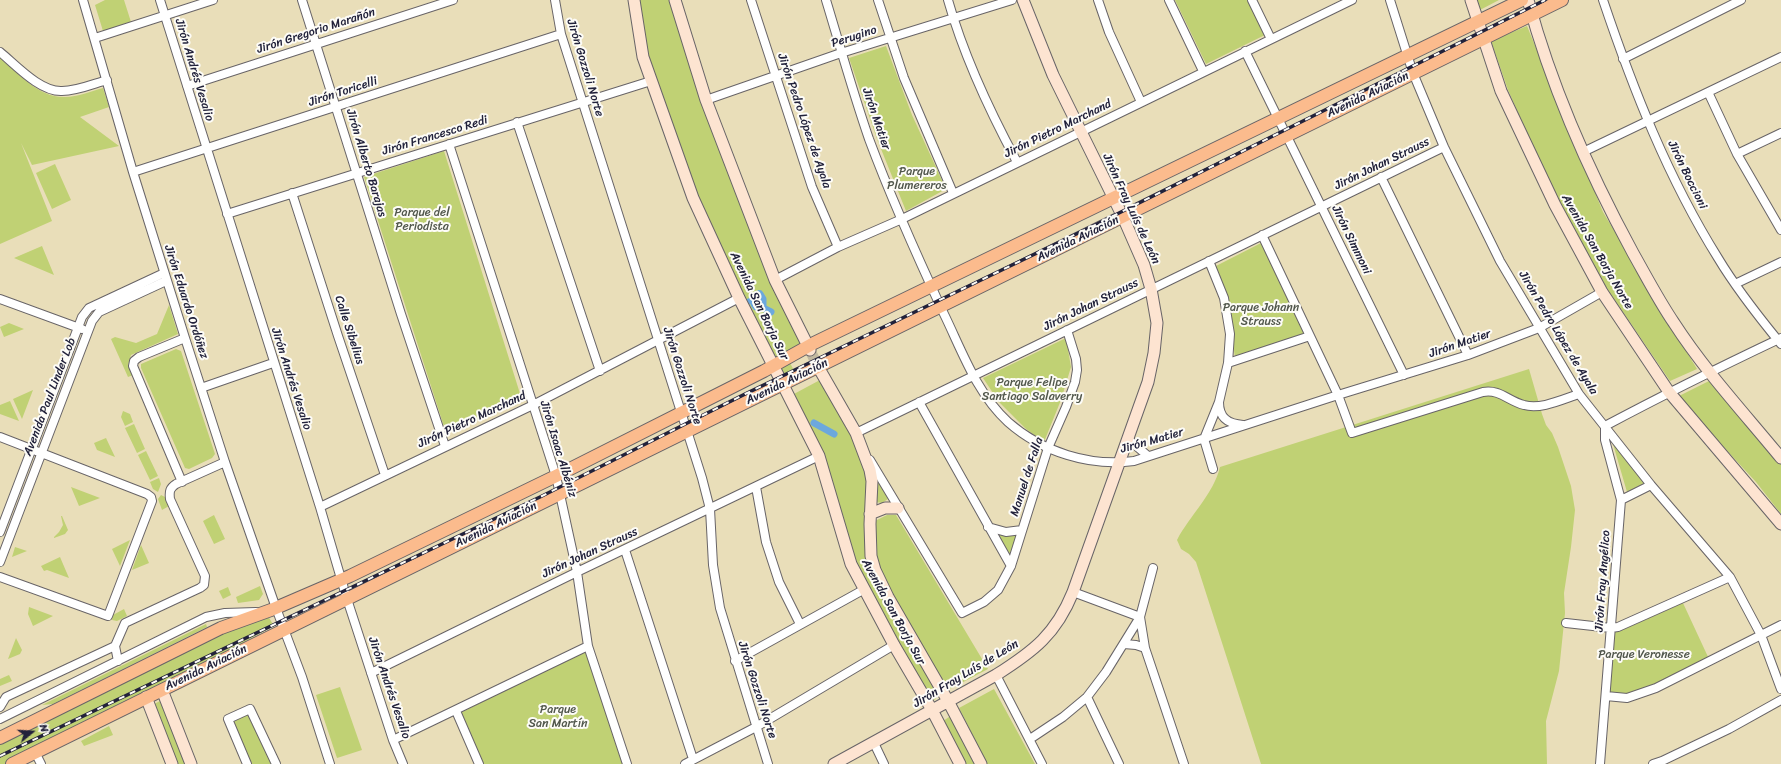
<!DOCTYPE html>
<meta charset="utf-8">
<style>
body{margin:0}
#map{position:relative;width:1781px;height:764px;overflow:hidden;background:#e9deb9;font-family:Sriracha,sans-serif}
canvas{display:block}
.north{position:absolute;left:12px;top:712px;width:40px;height:40px;-webkit-text-stroke:3px #fdfcf7;paint-order:stroke;rotate:72deg;font-size:11px;font-weight:700;line-height:16px;text-align:center;color:#22223b}
.north::after{content:'';display:block;margin:auto;width:14px;height:18px;background:#22223b;clip-path:polygon(50% 0,100% 100%,50% 72%,0 100%)}
</style>
<div id="map">
<canvas width="1781" height="764"></canvas>
<div class="north">N</div>
</div>
<script>
const g = document.querySelector('canvas').getContext('2d');
g.lineJoin = 'round';
function fill(path, color) {
  g.fillStyle = color;
  g.fill(path, 'evenodd');
}
function stroke(path, color, width, dash) {
  g.strokeStyle = color;
  g.lineWidth = width;
  g.lineCap = dash ? 'butt' : 'round';
  g.setLineDash(dash || []);
  g.stroke(path);
}
function label(font, color, halo, rows, align = 'center') {
  g.font = font + ' Sriracha,sans-serif';
  g.lineWidth = 4;
  g.setLineDash([]);
  g.textBaseline = 'middle';
  g.strokeStyle = halo;
  g.fillStyle = color;
  for (const [text, x, y, turn = 0] of rows) {
    g.save();
    g.translate(x, y);
    g.rotate((+turn || 0) * Math.PI / 180);
    g.textAlign = isNaN(turn) ? turn : align;
    if (halo) g.strokeText(text, 0, 0);
    g.fillText(text, 0, 0);
    g.restore();
  }
}
const green = new Path2D(`
 M105,0h19l7,22 -28,9 -8,-26z
 M638,0h32l132,343 -28,15 -18,-32 -58,-128 -48,-136z
 M1175,0h74l16,35 -59,29z
 M1477,0h22l-19,10z
 M1527,26l76,186 94,157 -27,12 -64,-94 -59,-109 -39,-88 -17,-49z
 M886,46l26,69 34,74 -40,22 -29,-72 -28,-81z
 M0,58c18,15 39,40 65,39 13,0 26,-6 38,-9l6,19 -29,10 39,29 -87,19 -11,-22 31,78 -52,23z
 M444,151l78,249 -76,33 -82,-256z
 M55,164l16,36 -19,9 -16,-36z
 M1263,242l43,93 -71,23 -8,-60 -13,-31z
 M42,246l12,29 -40,-17z
 M169,305l9,29 -47,21 -3,10 5,10 -5,2 -17,-38 4,-2 21,6 21,-9z
 M9,323l15,6 -20,8 -4,-10z
 M1066,338l5,29 -10,33 -17,42 -18,-13 -27,-27 -16,-24z
 M176,349l5,2 34,103 -3,4 -23,11 -4,-1 -44,-100v-4z
 M790,363l6,11 -10,6 -6,-12z
 M1529,369l13,45 4,11 6,8 6,14 13,39 4,24 -4,37 -7,46 1,20 -6,58 -13,50 1,43h-286l-65,-202 -7,-8 -8,-5 -4,-9c13,-25 36,-45 43,-73z
 M820,380l31,52 16,44 2,89 69,128 -3,7 -5,-3 -73,-130 -65,-172z
 M1709,381l72,83v50l-25,-32 -38,-41 -39,-45z
 M33,390l-11,29 -9,-20z
 M10,401l9,20 -19,-7v-9z
 M123,411l7,3 3,8 -8,4 -4,-9z
 M134,424l11,25 -8,4 -12,-25z
 M106,438l9,19 -18,-7 -3,-7z
 M1613,444l31,39 -17,9z
 M146,451l12,25 -8,4 -12,-25z
 M159,478l2,6 -3,8 -5,-3 -3,-7z
 M877,481h2l9,18 -6,4 -7,-1z
 M71,487l29,11 -21,8z
 M161,495l4,2 4,9 -7,4 -4,-11z
 M214,515l11,24 -11,5 -11,-23z
 M887,515h9l92,154 -40,21 -2,-2 -61,-102 -11,-31 1,-34z
 M61,516h1l6,14 -3,4 -11,4v-1l5,-5 4,-7z
 M988,527l34,3 -11,36z
 M130,540l-10,26 -8,-17z
 M141,545l8,18 -17,7z
 M15,547l12,4 -15,6z
 M60,557l9,21 -22,-8 -3,1 -3,-5z
 M260,586l3,8 -4,6 -21,3 -2,-6z
 M228,587l3,8 -8,4 -4,-8z
 M1683,603l26,56 -54,26 -28,10 -18,-1 5,-62 6,-1z
 M29,607l24,9 -20,10 -5,-12z
 M124,609l3,7 -10,5 -5,-1 1,-5z
 M268,616l6,10 -129,69 -139,69h-6v-21l216,-107z
 M206,624l1,3 -154,77 -11,1z
 M16,638l6,12 -2,4 -12,5z
 M587,650l37,114h-141l-23,-51z
 M9,675l3,6 -12,5v-7z
 M340,687l22,63 -25,8 -21,-63z
 M994,689l41,75h-48l-28,-56z
 M160,701l25,63h-10l-23,-59z
 M250,711l21,53h-21l-18,-46z
 M952,715l25,49h-12l-22,-43z
 M109,726l4,9 -29,11 -3,-5z`);
const water = new Path2D(`
 M758,290l4,1 -3,5 1,5 -7,3h-6v-5l6,-3z`);
const canal = new Path2D(`
 M760,294l3,5v9
 M754,304l2,3 7,1 8,4
 M814,423l20,11`);
const secondaryTunnel = new Path2D(`
 M810,350l7,15`);
const street = new Path2D(`
 M83,0l50,172 52,166 40,124 51,146 26,69 28,87
 M160,0l160,507 27,92 46,141 10,24
 M302,0l99,314 44,132
 M555,0l6,34 141,444 8,31 3,56 7,43 48,156
 M751,0l61,187 26,60
 M826,0c14,46 27,93 43,139 22,59 48,117 75,175 18,37 33,80 64,108 34,30 82,45 126,39l204,-66 130,-40 71,-27 63,-36
 M878,0l26,78 49,115
 M948,0c16,57 41,110 69,162
 M1098,0l11,32 32,70
 M1169,0l34,71
 M1252,0l19,39
 M1390,0l23,73 31,74 56,114 79,133 72,91 79,92 31,58 20,54
 M1603,0c30,89 65,178 115,258 18,30 40,58 63,86
 M95,38l118,-38
 M1245,51l159,324
 M0,52c16,13 40,40 62,39 15,0 31,-7 45,-11
 M1623,59l118,-59
 M187,86l266,-86
 M1708,92l29,62 44,76
 M706,100l135,-47 171,-53
 M517,122l83,249
 M449,144l107,332 21,96 11,74 39,118
 M1583,152l198,-95
 M1737,154l44,-21
 M133,172l428,-138
 M1381,177l87,178
 M292,193l46,143 47,139
 M227,214l424,-133
 M1262,235l76,160 14,38 131,-41c17,-3 25,9 41,13 17,5 39,-6 55,-11
 M1209,261l15,37 6,36 -2,29 -9,39 -15,37 9,30
 M775,280l63,-33 64,-28 450,-219
 M1735,284l46,-22
 M0,299l82,30
 M1228,363l82,-27
 M201,388l72,-25
 M919,402l92,164
 M1219,402c0,16 9,22 24,23
 M856,433l588,-286
 M0,437l147,57 4,3 1,4 -44,115 -108,-39
 M1128,439l20,17
 M870,460l92,153 22,-11 14,-12 13,-24 37,-118 18,-41 9,-25 2,-12 -1,-11 -9,-29
 M182,482l-49,-116 1,-5 5,-4 46,-19
 M756,487l10,55 13,40 21,42
 M1621,500l30,-15
 M320,507l213,-102 206,-107
 M988,527l18,5 16,-2
 M0,532l82,-215 7,-9 75,-35
 M625,550l68,209
 M0,562l92,-241 7,-9 67,-31
 M1073,592l67,25 5,31 39,116
 M1566,623l45,5 7,-1 112,-50
 M1124,644l12,1 9,3
 M118,661l-3,-15 10,-23 75,-35 4,-3 1,-9 -35,-77c-1,-8 0,-11 6,-15l49,-22
 M735,661l128,-71
 M371,673l206,-101 242,-116
 M996,675l46,89
 M1606,696l21,2 29,-10 125,-63
 M1087,697l32,67
 M0,707l6,-10 109,-51
 M456,711l23,53
 M0,719l206,-102 19,-4 31,-1
 M1030,739l33,-22 24,-20 19,-25 34,-55 13,-49
 M393,740l195,-94
 M874,743l10,21
 M35,752l6,12
 M247,764l-19,-45 22,-10 26,55
 M685,764l71,-37 138,-82
 M1600,764l21,-264 -16,-60v-14c58,-31 117,-60 176,-88
 M1653,764l9,-3 67,-32 52,-29`);
const secondary = new Path2D(`
 M634,0l9,57 50,141 46,100 80,158 32,108 43,81 38,65 28,54
 M675,0l31,100 69,180 35,70
 M1471,0l30,91 54,114 47,87 67,100 112,132
 M1528,0c24,89 61,172 105,253 13,23 26,48 41,70 31,48 71,91 107,135
 M817,365l39,68 14,37 2,11 -2,43 1,32 4,14 13,27 60,104 33,63
 M870,514l15,-6h13
 M162,690l29,74
 M146,697l26,67
 M834,764l162,-89c38,-24 60,-41 77,-83l75,-210 6,-29 3,-30 -6,-34 -7,-24 -21,-48 -70,-142 -30,-75`);
const primary = new Path2D(`
 M0,738l221,-110 50,-18 79,-34 206,-100 208,-105 50,-28 708,-343
 M12,764l1550,-764`);
const rail = new Path2D(`
 M0,756l540,-259 205,-103 352,-170 448,-224`);
const streetNames = [
 ["Jirón Gregorio Marañón",316,31,-18],
 ["Perugino",854,37,-18],
 ["Jirón Gozzoli Norte",585,68,73],
 ["Jirón Andrés Vesalio",194,70,73],
 ["Jirón Toricelli",343,92,-18],
 ["Avenida Aviación",1368,95,-26],
 ["Jirón Matier",876,119,71],
 ["Jirón Pedro López de Ayala",804,121,71],
 ["Jirón Pietro Marchand",1058,129,-26],
 ["Jirón Francesco Redi",435,136,-17],
 ["Jirón Alberto Barajas",366,163,73],
 ["Jirón Johan Strauss",1382,164,-26],
 ["Jirón Boccioni",1687,175,64],
 ["Jirón Fray Luís de León",1131,209,65],
 ["Avenida Aviación",1078,239,-26],
 ["Jirón Simmoni",1351,240,64],
 ["Avenida San Borja Norte",1597,252,60],
 ["Jirón Eduardo Ordóñez",186,302,72],
 ["Jirón Johan Strauss",1091,305,-26],
 ["Avenida San Borja Sur",759,306,64],
 ["Calle Sibelius",349,330,72],
 ["Jirón Pedro López de Ayala",1558,333,59],
 ["Jirón Matier",1460,344,-19],
 ["Jirón Gozzoli Norte",682,376,72],
 ["Jirón Andrés Vesalio",291,379,72],
 ["Avenida Aviación",787,382,-26],
 ["Avenida Paul Linder Lob",50,397,-69],
 ["Jirón Pietro Marchand",472,420,-25],
 ["Jirón Matier",1152,441,-16],
 ["Jirón Isaac Albéniz",558,449,73],
 ["Manuel de Falla",1027,477,-72],
 ["Avenida Aviación",496,525,-26],
 ["Jirón Johan Strauss",590,553,-25],
 ["Jirón Fray Angélico",1603,581,-86],
 ["Avenida San Borja Sur",893,612,61],
 ["Avenida Aviación",206,668,-26],
 ["Jirón Fray Luís de León",966,674,-31],
 ["Jirón Andrés Vesalio",389,688,71],
 ["Jirón Gozzoli Norte",757,690,72]
];
const parkNames = [
 ["Parque",917,172],
 ["Plumereros",917,186],
 ["Parque del",422,213],
 ["Periodista",422,227],
 ["Parque Johann",1261,308],
 ["Strauss",1261,322],
 ["Parque Felipe",1032,383],
 ["Santiago Salaverry",1032,397],
 ["Parque Veronesse",1644,655],
 ["Parque",558,710],
 ["San Martín",558,724]
];
fill(green, '#c0d174');
fill(water, '#6ca8dd');
stroke(canal, '#6ca8dd', 7);
stroke(secondaryTunnel, '#c1b8a0', 11, [11, 5.5]);
stroke(street, '#686467', 10);
stroke(secondary, '#686467', 13);
stroke(primary, '#686467', 14);
stroke(street, '#fff', 8);
stroke(secondary, '#fde4d1', 11);
stroke(primary, '#fbbb8d', 12);
stroke(rail, '#22223b', 3.5);
stroke(rail, '#fdfcf7', 2, [6]);
label('12px', '#22223b', '#fdfcf7', streetNames);
label('12px', '#51574c', '#fdfcf7', parkNames);
</script>
